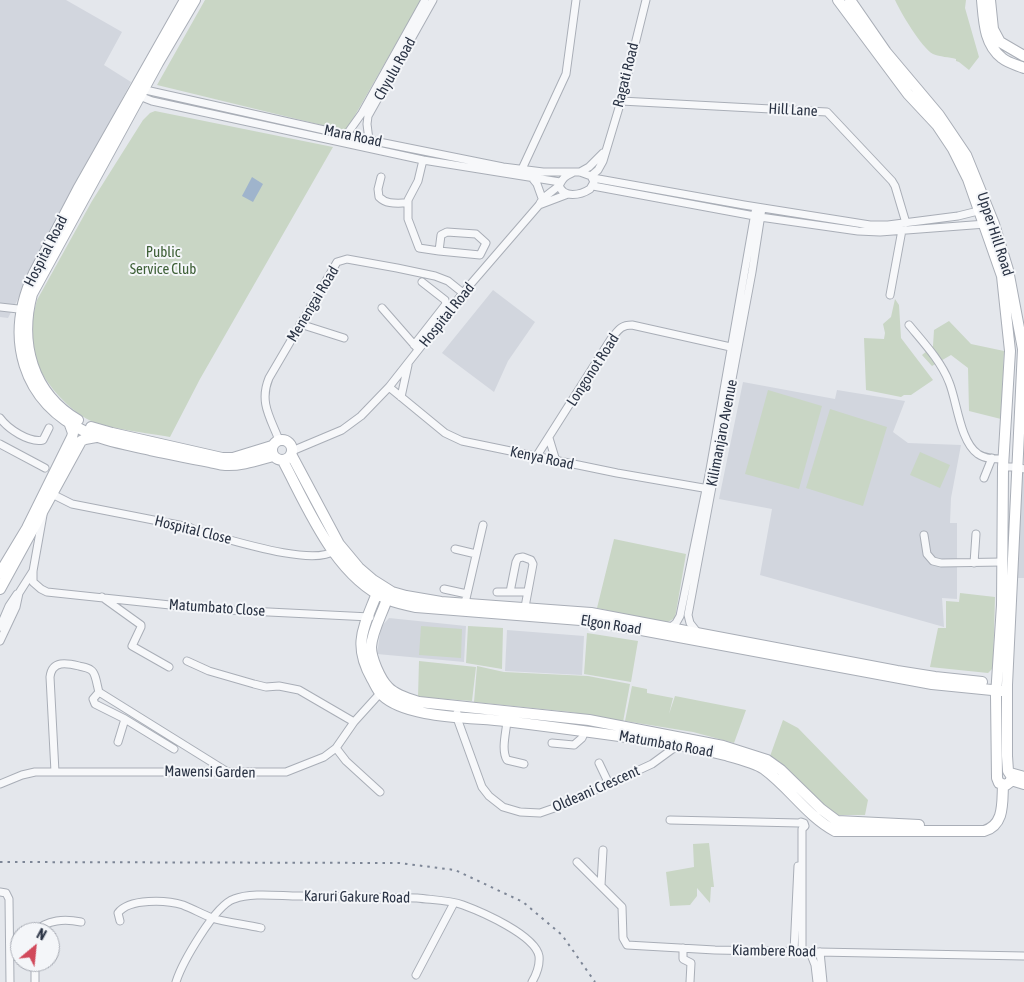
<!DOCTYPE html>
<style>
body{margin:0}
#map{position:relative;width:1024px;height:982px;overflow:hidden;background:#e4e7ec;font-family:"Asap Condensed",sans-serif}
canvas{display:block}
.north{position:absolute;left:10px;top:922px;width:50px;height:50px;box-sizing:border-box;background:#f4f6f9;border:1px solid #a4a8b1;border-radius:50%;rotate:28deg;font-size:14px;font-weight:700;line-height:20px;text-align:center;color:#2b3445}
.north::after{content:'';display:block;margin:auto;width:18px;height:22px;background:#d1495b;clip-path:polygon(50% 0,100% 100%,50% 72%,0 100%)}
</style>
<div id="map">
<canvas width="1024" height="982"></canvas>
<div class="north">N</div>
</div>
<script>
const g = document.querySelector('canvas').getContext('2d');
g.lineJoin = 'round';
function fill(path, color) {
  g.fillStyle = color;
  g.fill(path, 'evenodd');
}
function stroke(path, color, width, dash) {
  g.strokeStyle = color;
  g.lineWidth = width;
  g.lineCap = dash ? 'butt' : 'round';
  g.setLineDash(dash || []);
  g.stroke(path);
}
function label(font, color, halo, rows, align = 'center') {
  g.font = font + ' "Asap Condensed",sans-serif';
  g.lineWidth = 4;
  g.setLineDash([]);
  g.textBaseline = 'middle';
  g.strokeStyle = halo;
  g.fillStyle = color;
  for (const [text, x, y, turn = 0] of rows) {
    g.save();
    g.translate(x, y);
    g.rotate((+turn || 0) * Math.PI / 180);
    g.textAlign = isNaN(turn) ? turn : align;
    if (halo) g.strokeText(text, 0, 0);
    g.fillText(text, 0, 0);
    g.restore();
  }
}
const built = new Path2D(`
 M0,0h66l56,32 -18,33 27,17 -123,236 -8,-1z
 M493,290l42,32 -27,39 -14,31 -52,-39z
 M743,382l92,17 2,-9 68,11 -12,31 15,11 53,2 -10,53 -1,25h7v76l-15,-1 2,29 -184,-52 12,-66 -53,-10z
 M1018,472l6,2v104h-8z
 M389,618l77,8 -2,36 -87,-8 4,-27z
 M507,630l77,6 -2,39 -77,-4z`);
const green = new Path2D(`
 M205,0h216l-75,131 -189,-46z
 M895,0h71l-1,8 14,49 -10,13 -10,-8 -3,-1v-2c-7,-2 -16,-2 -23,-5 -12,-7 -32,-41 -38,-54z
 M155,111l178,36 -133,232 -30,58c-21,-4 -61,-8 -79,-16 -25,-12 -56,-47 -59,-76 -2,-14 1,-31 5,-45l55,-99 51,-81 7,-7z
 M895,299l4,6 2,33 32,42 -22,15h-7l-3,2 -35,-7 -2,-52 20,1 1,-6 -2,-9 8,-7z
 M949,321l22,23 33,7 -3,68 -32,-8 -1,-43 -17,-13 -19,11 -10,-11 11,-9 1,-16z
 M768,390l54,16 -23,83 -54,-15z
 M830,409l57,18 -24,79 -57,-18z
 M920,452l30,13 -10,23 -30,-13z
 M614,539l72,15 -11,64 -9,5 -69,-15z
 M960,593l35,4 -2,71 -5,5 -58,-6 8,-39h8v-27l13,1z
 M421,626l41,3 -1,29 -42,-3z
 M468,626l35,2 -1,41 -36,-6z
 M587,633l51,8 -7,41 -47,-8z
 M419,661l57,6 -4,34 -54,-4z
 M477,666l27,6 84,4 42,8 -7,38 -52,-10 -97,-10z
 M632,686l15,3v4l26,5 -4,16 6,-18 71,14 -12,33 -41,-11 -68,-11z
 M783,720l15,8 70,72 -3,15h-34l-62,-56z
 M709,843l5,44h-3l-1,16 -13,-15v8l-7,9 -20,1 -4,-34 28,-5 -1,-23z`);
const water = new Path2D(`
 M252,177l11,7 -10,18 -11,-6z`);
const street = new Path2D(`
 M141,89l228,51 134,27 40,5h37l11,4 3,6 -4,7c-9,6 -27,10 -31,-4
 M137,95l15,6 271,59 137,22
 M621,101l206,11 65,69 3,5 11,37
 M347,134l15,-21 63,-113
 M369,140l-2,-16 1,-8 65,-116
 M423,160l-5,21 -10,19v19l11,29 20,3 2,-16 6,-3 29,2 10,9 -6,12 -41,-4
 M522,169l44,-95 10,-74
 M580,172l9,-5 14,-14
 M591,176l7,-6 5,-9 18,-60 25,-101
 M381,177l-3,12 1,8c8,8 18,6 29,6
 M593,178l151,27 126,20h18l70,-9 24,-6
 M533,179l4,5 5,14
 M593,186l167,31 98,14 22,1 106,-8
 M539,205l29,-11
 M890,295l12,-65
 M0,307l27,3
 M382,308l35,40
 M300,324l44,14
 M909,325c14,17 32,36 40,57 8,19 11,60 29,72 7,5 17,5 26,5
 M414,345l32,-41 -1,-4 -23,-18
 M389,387l56,46 17,8 155,32 92,16
 M401,397l7,-32
 M0,418c8,11 29,25 43,22l6,-12
 M549,438l7,23
 M279,440c-9,-23 -20,-38 -10,-62l68,-116 10,-3 50,9 38,8 13,5 15,12
 M0,444l45,24
 M292,451l50,-21 19,-14 28,-29 74,-94 76,-88c5,-11 15,-13 21,-21 3,-6 5,-8 12,-11
 M536,457l75,-118c7,-8 9,-14 21,-14l103,23
 M1003,467h14l7,2
 M984,478l8,-20
 M50,493l22,11 117,23 8,4c29,7 114,36 137,20
 M43,515l-10,56v11l8,7 6,3 161,17 162,8
 M924,535l3,19 6,7 8,2 61,-1
 M455,549l21,5
 M974,563l2,-29
 M444,589l23,5
 M497,592h13
 M102,597l39,28v2l-9,19 37,21
 M465,603l18,-78
 M525,607l8,-43 -2,-4 -8,-3 -5,1 -2,4 -6,30h17
 M0,627l9,-21 8,-12
 M671,627l5,-4 4,-7 29,-141 47,-268
 M697,632l-7,-9 -2,-8 64,-343 10,-64
 M0,641l16,-34 3,-14 14,-22
 M187,661l22,10 45,13 12,3 13,-1 20,4 55,32
 M99,692l127,79
 M99,692l-6,7 2,5 30,15 49,30
 M457,713v5l25,69 7,9 14,11 17,5 20,1 23,-8 89,-41 26,-19
 M507,721c-1,12 -6,29 0,39l17,4
 M118,742l7,-23
 M552,743l22,2 8,-7 3,-7
 M336,748l10,13 34,31
 M599,763l10,21
 M55,772l-5,-95c2,-17 17,-14 29,-11 3,1 8,1 12,4 5,3 6,16 8,22
 M0,784l22,-9 13,-3h251l38,-15 12,-9 18,-26 29,-32
 M670,820l129,3
 M801,822l3,1 1,3 -3,3v122
 M577,862l45,45 1,31 4,7 88,5 309,6
 M601,885l2,-35
 M0,892l6,1 3,6 1,83
 M120,921l-2,-8c11,-15 49,-13 65,-8 10,4 19,9 29,13 15,5 33,6 49,10
 M36,932c10,-13 30,-13 45,-10
 M683,948v11l8,4 -1,19
 M794,951l4,-85
 M810,952l5,13 2,17
 M820,952l3,30
 M35,962v20
 M416,975l38,-72
 M176,982c6,-19 39,-77 58,-83 17,-7 46,-3 65,-3 39,1 79,1 118,2 16,2 32,2 46,7 19,7 72,30 76,51 1,9 -3,19 -7,26`);
const secondary = new Path2D(`
 M185,0l-107,189 -44,84c-30,64 -13,129 54,160 19,9 42,12 62,17 20,4 40,9 60,12 5,1 10,3 15,3 16,1 33,-5 48,-9
 M838,0l70,94 29,31 16,24 15,30 34,97 8,75 -7,116 -1,138 -6,91 1,82 2,5 7,2 4,-3 2,-5 -4,-6 -1,-15v-71l16,-336 -15,-79 -14,-46 -28,-69 -27,-40 -53,-63 -36,-52
 M982,0c2,21 2,44 20,58 6,5 15,7 22,10
 M990,0l3,29 7,13 24,14
 M78,420c-46,-27 -59,-77 -46,-126l126,-231 37,-63
 M91,427l21,6 110,25h11l39,-12
 M272 450a10 10 0 1 1 20 0a10 10 0 1 1-20 0Z
 M291,454l48,90 20,24 14,12 19,12 14,4 35,6 150,11 306,58 38,6 47,5
 M283,461c25,47 52,115 104,138 9,4 19,6 29,8l177,14 339,63 70,7
 M0,573l27,-45 45,-91 1,-4 -4,-11
 M0,589l81,-148 4,-2 11,-2
 M377,593c-13,34 -25,51 -5,86 3,5 5,11 10,16 25,24 90,22 123,26 48,6 95,12 142,19 26,4 53,8 78,15 11,3 31,8 39,14 26,19 43,47 71,62h149c21,-6 18,-29 19,-46
 M387,599c-5,15 -15,32 -16,48 0,11 9,32 17,40 7,8 21,12 31,15l170,18 134,26 44,14 14,10 40,39 16,12 82,4
 M1010,773l14,4
 M1011,780l13,4`);
const rail = new Path2D(`
 M0,862l399,1 56,7 68,32 39,33 33,47`);
const streetNames = [
 ["Chyulu Road",395,69,-61],
 ["Ragati Road",626,75,-76],
 ["Hill Lane",793,110,3],
 ["Mara Road",353,136,12],
 ["Upper Hill Road",995,234,72],
 ["Hospital Road",46,251,-63],
 ["Menengai Road",313,304,-59],
 ["Hospital Road",447,315,-51],
 ["Longonot Road",593,370,-57],
 ["Kilimanjaro Avenue",722,433,-79],
 ["Kenya Road",542,458,12],
 ["Hospital Close",193,530,14],
 ["Matumbato Close",217,608,4],
 ["Elgon Road",611,625,9],
 ["Matumbato Road",666,744,10],
 ["Mawensi Garden",210,772,1],
 ["Oldeani Crescent",596,789,-24],
 ["Karuri Gakure Road",357,897,1],
 ["Kiambere Road",774,951,1]
];
const parkNames = [
 ["Public",163,252],
 ["Service Club",163,269]
];
fill(built, '#d2d6de');
fill(green, '#c9d6c5');
fill(water, '#9fb4cc');
stroke(street, '#a9aeb7', 9);
stroke(secondary, '#a9aeb7', 12);
stroke(street, '#f7f8fa', 7);
stroke(secondary, '#fff', 10);
stroke(rail, '#7d8696', 2, [2.5, 5]);
label('15px', '#2b3445', '#f4f6f9', streetNames);
label('15px', '#3f6138', '#f4f6f9', parkNames);
</script>
